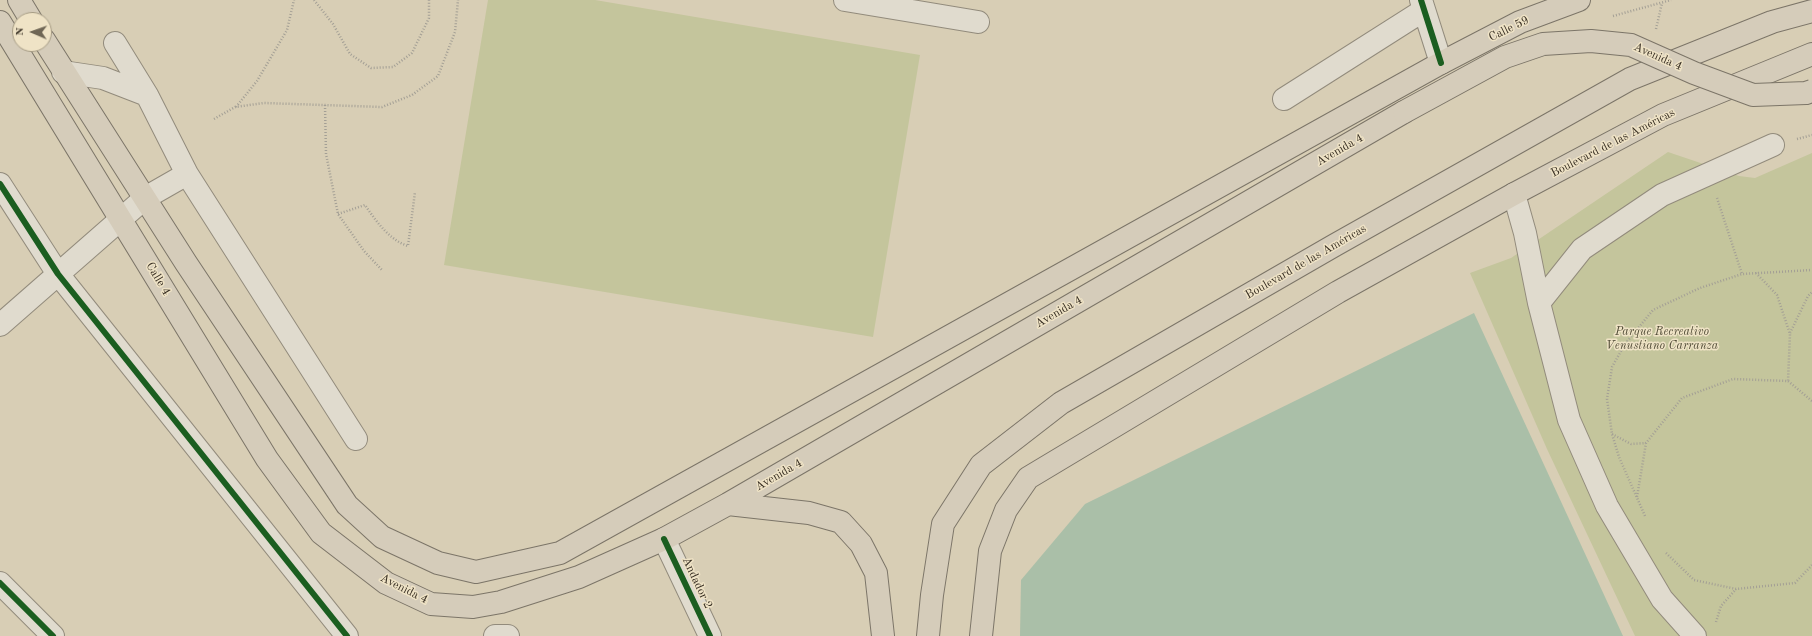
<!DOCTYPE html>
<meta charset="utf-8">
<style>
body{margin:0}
#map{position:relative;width:1812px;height:636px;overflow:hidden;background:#d8ceb5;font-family:"Old Standard TT",serif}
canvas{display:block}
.north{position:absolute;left:12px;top:12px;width:40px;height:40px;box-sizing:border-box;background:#efe3c6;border:1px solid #a59b84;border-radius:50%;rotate:272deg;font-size:11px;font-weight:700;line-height:16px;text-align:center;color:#372e22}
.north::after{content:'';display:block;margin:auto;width:14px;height:18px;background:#6f6655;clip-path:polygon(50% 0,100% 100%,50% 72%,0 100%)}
</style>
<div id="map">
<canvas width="1812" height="636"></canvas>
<div class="north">N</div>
</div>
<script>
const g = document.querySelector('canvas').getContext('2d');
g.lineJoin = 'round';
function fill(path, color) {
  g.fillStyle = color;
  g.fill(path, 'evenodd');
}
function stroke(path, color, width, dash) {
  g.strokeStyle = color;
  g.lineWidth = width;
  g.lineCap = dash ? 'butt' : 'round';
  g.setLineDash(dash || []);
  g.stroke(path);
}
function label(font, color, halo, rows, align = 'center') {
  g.font = font + ' "Old Standard TT",serif';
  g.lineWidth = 3;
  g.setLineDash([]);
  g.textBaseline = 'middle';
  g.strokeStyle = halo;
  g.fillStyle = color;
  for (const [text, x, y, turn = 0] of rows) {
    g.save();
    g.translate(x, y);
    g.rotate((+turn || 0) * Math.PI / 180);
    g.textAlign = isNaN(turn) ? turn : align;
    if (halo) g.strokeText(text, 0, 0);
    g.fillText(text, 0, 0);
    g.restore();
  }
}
const green = new Path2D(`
 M488,0h107l325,55 -47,282 -429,-72z
 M1668,152l71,24 16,2 57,-25v483h-177l-88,-187 -77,-176 41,-15z`);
const water = new Path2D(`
 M1474,313l149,323h-603l1,-56 64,-76z`);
const path = new Path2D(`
 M314,0l19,24 17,30 21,14 22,-1 19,-14 17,-35v-18
 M1613,16l58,-16
 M1656,29l6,-26
 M325,105l1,49 12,60 26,37 18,19
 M236,107l21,-26 30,-51 7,-30
 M214,119l21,-12 29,-4 118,4 30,-12 26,-19 17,-44 3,-32
 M1797,139l15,-4
 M1717,198l25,76
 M338,214l27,-9c11,16 24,35 43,41l7,-54
 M1756,273l21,22 13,39 -2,47
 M1790,333l18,-37 4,-4
 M1612,434l19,10 15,-1
 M1637,497l9,-54 36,-45 51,-19 55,2 24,20
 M1645,516l-26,-59 -7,-23 -5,-35 5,-32 13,-23 28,-34 47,-22 42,-14 70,-4
 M1666,553l28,27 42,9 59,-6 17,-18
 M1716,622l5,-16 15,-17`);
const minor = new Path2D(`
 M845,0l133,22
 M1421,0l20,63
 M115,43l32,52 40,79 169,265
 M63,72l40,6 44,17
 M1284,99l140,-89
 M0,184l58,90 289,362
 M1514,194l11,39 14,70 30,117 38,86 55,93 33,37
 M1539,303l43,-54 80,-54 111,-50
 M0,325l145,-127 42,-24
 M664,539l46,97
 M0,583l53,53
 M495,636h13`);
const major = new Path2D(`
 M19,0l12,20
 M0,22l267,437 54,74 65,50 45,21 42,3 28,-5 78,-25 85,-38 64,-35 676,-392
 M44,40l142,223 161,242 35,32 56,26 38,9 84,-19 881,-490 79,-41 59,-22
 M728,504l81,9 32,9 20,22 15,29 7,63
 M928,636l4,-41 11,-71 38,-59 80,-62 274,-158 295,-166 142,-57 40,-11
 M981,636l9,-85 16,-41 22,-32 310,-186 176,-98 149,-79 149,-61`);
const majorBridge = new Path2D(`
 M1404,112l101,-55 38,-13 48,-3 40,4 63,28 59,22 53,-2 6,-2`);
const cycleway = new Path2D(`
 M1421,0l20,63
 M0,184l58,90 289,362
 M664,539l46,97
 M0,583l53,53`);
const streetNames = [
 ["Calle 59",1509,29,-26],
 ["Avenida 4",1658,57,24],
 ["Boulevard de las Américas",1613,143,-27],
 ["Avenida 4",1340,150,-30],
 ["Boulevard de las Américas",1306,262,-30],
 ["Calle 4",158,279,59],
 ["Avenida 4",1059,312,-30],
 ["Avenida 4",779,475,-30],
 ["Andador 2",697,583,65],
 ["Avenida 4",404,589,27]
];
const parkNames = [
 ["Parque Recreativo",1662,332],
 ["Venustiano Carranza",1662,346]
];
fill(green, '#c4c59c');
fill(water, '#aabfa8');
stroke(minor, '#928b7c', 24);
stroke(major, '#7c7568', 24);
stroke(path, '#a39f95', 2.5, [1, 2]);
stroke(minor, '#e0dbce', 22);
stroke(major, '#d5ccba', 22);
stroke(majorBridge, '#7c7568', 24, []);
stroke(majorBridge, '#d5ccba', 22);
stroke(cycleway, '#1b5e20', 6);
label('12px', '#372e22', '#efe3c6', streetNames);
label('italic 12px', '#504b36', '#efe3c6', parkNames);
</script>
